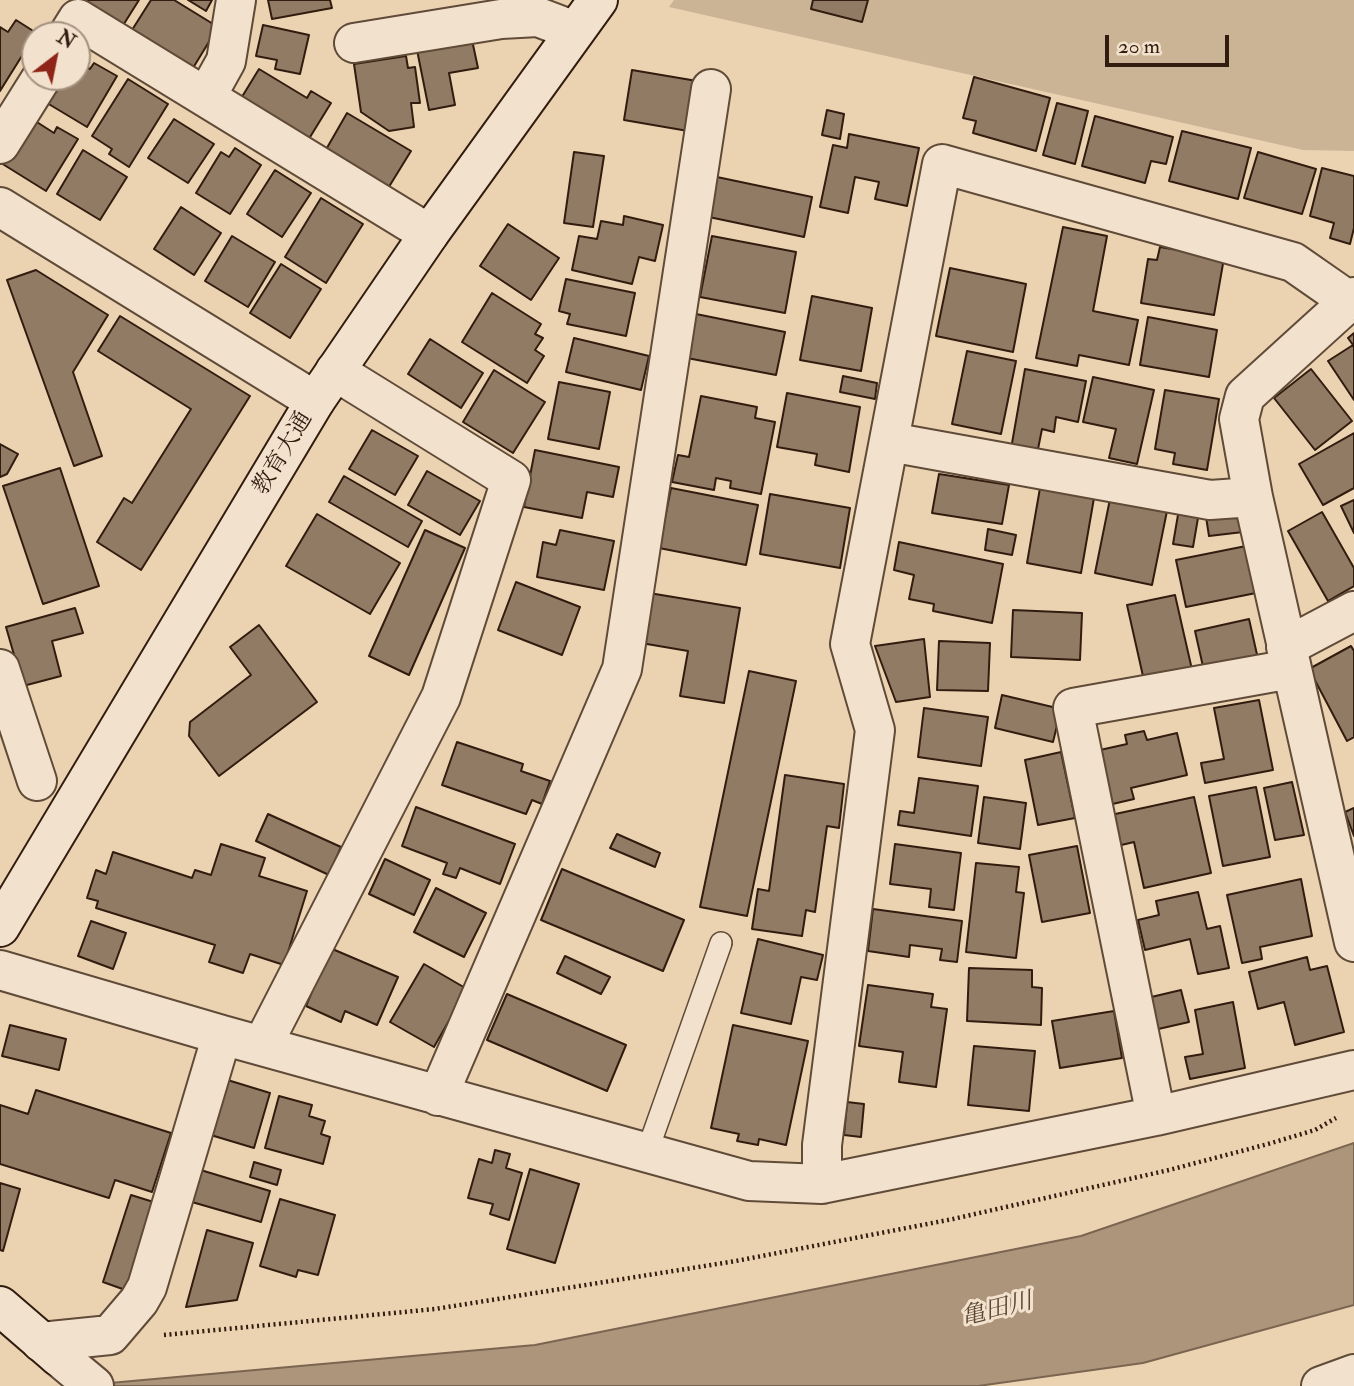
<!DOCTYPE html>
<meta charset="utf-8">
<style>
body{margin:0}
#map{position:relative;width:1354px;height:1386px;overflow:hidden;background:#ebd3b2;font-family:"IM FELL Double Pica",serif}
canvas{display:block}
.north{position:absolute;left:21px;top:21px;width:70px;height:70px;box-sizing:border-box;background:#f2e2cd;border:2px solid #a59381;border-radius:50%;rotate:32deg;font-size:19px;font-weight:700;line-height:28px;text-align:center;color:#311c0f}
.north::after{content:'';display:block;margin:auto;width:24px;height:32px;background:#8f2418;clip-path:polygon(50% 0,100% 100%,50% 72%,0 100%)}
.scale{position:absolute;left:1105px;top:35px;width:124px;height:32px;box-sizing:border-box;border:4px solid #311c0f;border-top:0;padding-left:9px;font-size:21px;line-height:24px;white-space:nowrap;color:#311c0f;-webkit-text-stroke:5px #f2e2cd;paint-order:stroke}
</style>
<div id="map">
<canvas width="1354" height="1386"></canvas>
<div class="north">N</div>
<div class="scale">20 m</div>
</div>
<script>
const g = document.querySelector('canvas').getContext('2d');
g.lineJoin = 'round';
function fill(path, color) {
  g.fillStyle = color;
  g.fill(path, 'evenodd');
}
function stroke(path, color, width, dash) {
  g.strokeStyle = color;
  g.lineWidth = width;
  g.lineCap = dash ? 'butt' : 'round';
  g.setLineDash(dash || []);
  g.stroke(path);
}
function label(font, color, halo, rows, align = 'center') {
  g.font = font + ' "IM FELL Double Pica","Noto Serif JP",serif';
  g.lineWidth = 6;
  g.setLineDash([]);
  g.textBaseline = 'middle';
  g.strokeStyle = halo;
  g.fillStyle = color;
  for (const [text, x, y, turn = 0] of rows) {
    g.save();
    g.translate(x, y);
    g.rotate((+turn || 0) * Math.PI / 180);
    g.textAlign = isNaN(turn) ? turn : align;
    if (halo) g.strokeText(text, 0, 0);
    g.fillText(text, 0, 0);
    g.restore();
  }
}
const green = new Path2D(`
 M674,0h680v151l-51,-1 -634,-143z`);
const water = new Path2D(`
 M1354,1143v162l-211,58 -165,23h-902l459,-41 546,-109z`);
const building = new Path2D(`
 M79,0h60l-17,27z
 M151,0h23l44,27 -25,41 -61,-38z
 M188,0h24l-6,11z
 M268,0h62l2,8 -60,11z
 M813,0h55l-6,22 -51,-13z
 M16,20l22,14 -3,1 -35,56v-64l8,5z
 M263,25l46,10 -9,39 -25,-5 2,-9 -21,-4z
 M472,40l6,28 -29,5 6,32 -26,5 -12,-60z
 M406,56l2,12 7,-1 5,36h-9l3,24 -25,4 -28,-19 -7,-48z
 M77,62l13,7 4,-6 23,13 -30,51 -45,-27 14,-23h21z
 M259,69l48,29 4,-7 20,12 -24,39 -67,-42z
 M632,70l65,11 -9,50 -64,-11z
 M974,77l76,21 -14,53 -63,-18 3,-12 -13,-3z
 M128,79l40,25 -39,63 -20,-13 3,-5 -20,-13z
 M1057,103l31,8 -13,53 -32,-9z
 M827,110l17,4 -4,25 -18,-4z
 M347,113l64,38 -24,39 -63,-37z
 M1095,116l78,21 -7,27 -15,-3 -6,22 -63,-17z
 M29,117l25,16 3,-6 21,12 -32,52 -45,-28z
 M174,119l40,25 -26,39 -40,-25z
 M1182,131l69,17 -13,51 -69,-18z
 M849,134l70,14 -12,58 -32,-7 4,-17 -24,-5 -7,36 -28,-6 13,-62 14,3z
 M235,148l26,17 -31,49 -34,-21 25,-41 8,5z
 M83,150l44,27 -27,43 -43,-26z
 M574,152l30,4 -11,71 -29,-4z
 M1258,152l58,17 -14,45 -58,-16z
 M1322,168l32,8v52l-4,16 -20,-6 4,-15 -24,-7z
 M275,170l36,23 -29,44 -35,-23z
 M717,177l95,20 -8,40 -95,-20z
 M321,198l42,26 -37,59 -41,-26z
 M181,207l40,26 -27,42 -40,-26z
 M624,216l39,9 -8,36 -16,-4 -7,27 -60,-14 7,-34 18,3 4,-18 22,4z
 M508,224l51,34 -28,42 -51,-34z
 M1063,227l44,9 -14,75 45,9 -9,45 -50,-10 -2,11 -41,-8z
 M232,236l43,26 -27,45 -43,-26z
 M712,236l84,16 -11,61 -85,-16z
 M1160,247l64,11 -10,57 -73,-12 7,-44 9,1z
 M281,264l40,25 -31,49 -40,-25z
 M950,268l76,16 -13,68 -77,-16z
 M36,270l72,45 -35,57 29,84 -28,10 -67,-186z
 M566,279l69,14 -9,43 -59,-12 3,-10 -11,-3z
 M492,293l49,31 -6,10 8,4 -8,12 9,6 -17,27 -65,-41z
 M812,296l60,12 -11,63 -61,-11z
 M696,314l89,18 -9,43 -89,-17z
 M120,316l130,80 -109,174 -44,-28 27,-44 8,5 59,-94 -93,-58z
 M1148,317l69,13 -8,47 -69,-12z
 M1354,333v67l-26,-39 25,-16 -5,-7z
 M574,338l75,18 -8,34 -75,-18z
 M430,339l53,34 -22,35 -53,-34z
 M967,351l49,10 -15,73 -49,-10z
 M1025,369l61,12 -8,41 -22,-5 -2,15 -12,-3 -5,25 -26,-5z
 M1311,369l41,52 -37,29 -41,-52z
 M494,370l51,32 -32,51 -50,-31z
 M843,376l34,7 -2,16 -35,-7z
 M1093,377l61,13 -17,74 -28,-6 7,-29 -33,-7z
 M559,382l51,10 -11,57 -51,-10z
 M1165,390l54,9 -12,71 -34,-6 2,-11 -20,-4z
 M787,393l73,14 -11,65 -34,-7 2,-11 -40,-7z
 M701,396l56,11 -2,11 20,4 -14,72 -31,-6 1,-7 -15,-3 -2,12 -42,-8 6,-27 11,2z
 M372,430l46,26 -23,39 -46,-26z
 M1354,433v55l-31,17 -24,-41z
 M0,444l18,10 -11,20 -7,3z
 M535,450l84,17 -6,30 -26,-5 -5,26 -58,-11z
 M60,468l39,118 -56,18 -40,-118z
 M427,471l53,30 -20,34 -52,-30z
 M939,474l70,11 -7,39 -70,-11z
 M344,476l78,45 -14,26 -79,-45z
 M671,488l87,17 -12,60 -87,-17z
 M1040,488l54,10 -13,75 -54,-10z
 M770,494l80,14 -10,60 -80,-14z
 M1110,499l57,12 -15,74 -57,-12z
 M1354,500v33l-13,-27z
 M1179,509l20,3 -6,35 -20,-3z
 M1322,512l32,56v18l-26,15 -40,-70z
 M317,514l83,49 -30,51 -84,-48z
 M1241,514l2,18 -34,4 -3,-19z
 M988,529l28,6 -4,20 -27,-5z
 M425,530l40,18 -56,127 -40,-19z
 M560,530l54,11 -10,49 -67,-13 6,-35 13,3z
 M899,542l104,22 -11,59 -59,-12 1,-7 -25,-5 5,-24 -20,-5z
 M1246,546l10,47 -70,14 -10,-47z
 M516,582l64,25 -18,48 -64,-25z
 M649,593l91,15 -16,95 -44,-7 8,-45 -47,-8z
 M1175,595l18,79 -48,11 -18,-80z
 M75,608l8,25 -31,8 9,35 -38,10 -17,-59z
 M1013,610l69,3 -2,47 -69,-3z
 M1249,619l9,40 -54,12 -9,-40z
 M259,625l58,77 -98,74 -30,-40 1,-14 61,-47 -21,-28z
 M924,639l6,58 -34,5 -21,-56z
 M939,641l51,2 -2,48 -51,-1z
 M1351,646l3,5v86l-7,4 -38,-72z
 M749,671l47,10 -49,235 -47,-9z
 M1002,695l59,14 -8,33 -58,-14z
 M1259,700l14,70 -68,13 -4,-20 23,-4 -10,-51z
 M924,708l64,9 -7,49 -63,-9z
 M1144,731l3,9 30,-7 10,42 -56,13 3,11 -30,7 -13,-54 36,-8 -2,-9z
 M457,742l66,22 -2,7 29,10 -8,23 -10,-4 -6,14 -84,-29z
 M1061,752l14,66 -37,7 -13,-65z
 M785,775l59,9 -5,44 -12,-2 -12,86 -9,-2 -4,26 -50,-7 6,-40 11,2z
 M919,778l59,8 -7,50 -73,-11 2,-14 14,2z
 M1292,782l12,53 -29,5 -11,-52z
 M1256,787l14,70 -47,9 -14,-70z
 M984,797l42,6 -6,46 -42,-6z
 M1194,797l17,76 -67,15 -10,-46 -21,5 -7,-31z
 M416,807l99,37 -15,40 -40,-16 -4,10 -13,-4 4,-11 -45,-17z
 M1354,808v28l-9,-24z
 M268,814l73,33 -12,28 -73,-34z
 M617,834l43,19 -5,14 -45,-19z
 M221,844l44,14 -6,18 48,15 -23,74 -34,-11 -7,19 -34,-11 6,-17 -119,-37 2,-7 -11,-3 9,-28 10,4 7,-22 79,26 3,-8 16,5z
 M895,844l66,9 -7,57 -25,-3 2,-18 -41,-5z
 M1077,846l13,67 -48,9 -13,-67z
 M385,859l45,21 -16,35 -45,-21z
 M976,863l43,4 -3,25 8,1 -8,65 -50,-6z
 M562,869l122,51 -21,51 -122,-51z
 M1301,879l11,57 -52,11 2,12 -20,4 -15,-68z
 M436,888l50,25 -22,44 -50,-25z
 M1198,892l9,37 13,-3 9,42 -31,6 -8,-35 -45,11 -7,-30 21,-5 -3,-14z
 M873,909l89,12 -5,41 -17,-2 2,-11 -32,-4 -1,12 -41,-6z
 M91,921l35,12 -13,36 -35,-13z
 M758,939l65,16 -6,25 -16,-3 -10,47 -50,-11z
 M330,948l68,29 -21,48 -32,-14 -4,11 -35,-16z
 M565,956l45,21 -9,17 -44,-21z
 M1307,957l3,13 17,-4 17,66 -49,13 -11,-43 -26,7 -9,-37z
 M424,964l43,25 -33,58 -44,-25z
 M969,968l63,2v17l10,1 -1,37 -74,-4z
 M868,985l65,9 -2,13 16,2 -11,78 -37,-5 4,-30 -44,-6z
 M1181,990l8,32 -35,8 -7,-32z
 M507,994l119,51 -19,46 -120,-51z
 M1233,1002l12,66 -55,11 -5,-22 18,-3 -8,-44z
 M1114,1011l8,47 -62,10 -8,-47z
 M10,1025l56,14 -7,31 -57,-14z
 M733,1025l75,16 -22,104 -27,-6 -1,6 -21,-4 2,-7 -28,-6z
 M974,1046l61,5 -6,60 -61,-6z
 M221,1078l49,15 -16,55 -50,-15z
 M36,1090l135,43 -19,59 -37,-12 -6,18 -109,-34v-59l28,9z
 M279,1096l33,9 -3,11 16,5 -4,13 9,3 -7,27 -58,-16z
 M847,1102l17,2 -3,33 -17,-2z
 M495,1150l15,4 -4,14 16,5 -13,47 -19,-6 3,-10 -25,-6 11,-39 13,4z
 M254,1162l27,8 -4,15 -27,-8z
 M194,1168l76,23 -9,31 -76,-22z
 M530,1169l49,15 -24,79 -48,-14z
 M0,1183l20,6 -17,62 -3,-1z
 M131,1195l29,9 -29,88 -28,-10z
 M280,1199l55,16 -17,60 -20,-5 -2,7 -36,-11z
 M207,1230l46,13 -16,57 -51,7z`);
const path = new Path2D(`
 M164,1335l271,-26 301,-48 217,-42 216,-49 99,-26 47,-14 21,-12`);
const lane = new Path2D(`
 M647,1152l74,-209`);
const street = new Path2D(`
 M68,35l10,-16 351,215
 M354,43l147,-24 37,-2 37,14
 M206,97l20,-36 10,-61
 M0,144l42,-67
 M0,207l315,194
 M1354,297l-109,99 -6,23 14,78 101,445
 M890,442l320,58 43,-3
 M1286,647l68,-36
 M0,669l37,112
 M0,970l222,65 527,146 73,3 334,-68 198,-46
 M262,1046l179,-349 70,-217 -176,-109
 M438,1096l184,-427 89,-580
 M1156,1116l-83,-408 218,-39
 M822,1184v-39l53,-415 -25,-86 92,-480 351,98 56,39
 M41,1342l69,-7 29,-34 8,-14 75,-252
 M58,1356l36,30
 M1321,1386l33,-12`);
const secondary = new Path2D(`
 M0,927l315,-526 114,-167 169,-234
 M0,1306l58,50`);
const streetNames = [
 ["教育大通",284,454,-59]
];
const waterNames = [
 ["亀田川",997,1311,-14]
];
fill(green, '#cbb496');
fill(water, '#ac957b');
stroke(water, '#7b6550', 2);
fill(building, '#927b64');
stroke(building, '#311c0f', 2);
stroke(lane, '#604a38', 24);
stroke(street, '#604a38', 42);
stroke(secondary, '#311c0f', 42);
stroke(path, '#311c0f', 4.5, [2, 3.5]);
stroke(lane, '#f2e2cd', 21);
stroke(street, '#f2e2cd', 38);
stroke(secondary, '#f2e2cd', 38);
label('23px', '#311c0f', '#f2e2cd', streetNames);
label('italic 24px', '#5c4635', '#f2e2cd', waterNames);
</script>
